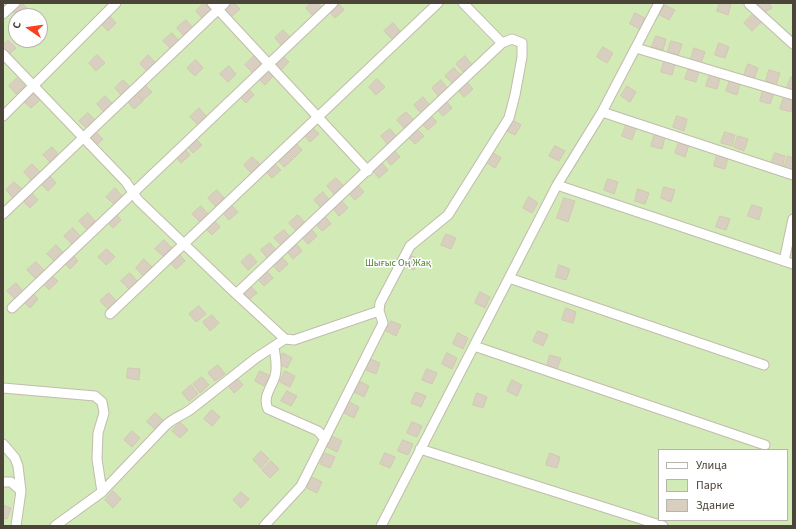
<!DOCTYPE html>
<meta charset="utf-8">
<style>
body{margin:0}
#map{position:relative;width:796px;height:529px;overflow:hidden;background:#f6f3ec;font-family:"Source Sans 3",sans-serif}
canvas{display:block}
.frame{position:absolute;inset:0;border:4px solid #4b4439;pointer-events:none}
.legend{position:absolute;left:658px;top:449px;width:130px;height:72px;box-sizing:border-box;background:#fff;border:1px solid #b7b4b0;margin:0;padding:5px 7px;list-style:none;font-size:12px;color:#4b4439}
.legend li{display:flex;align-items:center;gap:8px;height:20px}
.legend b{width:20px;border:1px solid #b7b4b0}
.north{position:absolute;left:8px;top:8px;width:40px;height:40px;box-sizing:border-box;background:#fff;border:1px solid #b7b4b0;border-radius:50%;rotate:283deg;font-size:11px;font-weight:700;line-height:16px;text-align:center;color:#4b4439}
.north::after{content:'';display:block;margin:auto;width:14px;height:18px;background:#fc3f1d;clip-path:polygon(50% 0,100% 100%,50% 72%,0 100%)}
</style>
<div id="map">
<canvas width="796" height="529"></canvas>
<div class="frame"></div>
<ul class="legend">
<li><b style="height:5px;background:#fff"></b>Улица</li>
<li><b style="height:11px;background:#d2eab5"></b>Парк</li>
<li><b style="height:11px;background:#d8cfc1"></b>Здание</li>
</ul>
<div class="north">С</div>
</div>
<script>
const g = document.querySelector('canvas').getContext('2d');
g.lineJoin = 'round';
function fill(path, color) {
  g.fillStyle = color;
  g.fill(path, 'evenodd');
}
function stroke(path, color, width, dash) {
  g.strokeStyle = color;
  g.lineWidth = width;
  g.lineCap = dash ? 'butt' : 'round';
  g.setLineDash(dash || []);
  g.stroke(path);
}
function label(font, color, halo, rows, align = 'center') {
  g.font = font + ' "Source Sans 3",sans-serif';
  g.lineWidth = 3;
  g.setLineDash([]);
  g.textBaseline = 'middle';
  g.strokeStyle = halo;
  g.fillStyle = color;
  for (const [text, x, y, turn = 0] of rows) {
    g.save();
    g.translate(x, y);
    g.rotate((+turn || 0) * Math.PI / 180);
    g.textAlign = isNaN(turn) ? turn : align;
    if (halo) g.strokeText(text, 0, 0);
    g.fillText(text, 0, 0);
    g.restore();
  }
}
const green = new Path2D(`
 M3,3h790v523h-790zM16,16h24v24h-24zM659,450h128v70h-128z`);
const building = new Path2D(`
 M20,3h2l7,7 -7,6h-4l-6,-5z
 M204,3l8,8 -9,8 -7,-8z
 M230,3h4l6,6 -9,8 -7,-8z
 M311,3h7l4,4 -9,9 -7,-8z
 M336,3h2l6,7 -9,8 -7,-8z
 M720,3h11l-3,12 -11,-4z
 M757,3h12l3,5 -9,5z
 M665,5l10,5 -6,10 -9,-5z
 M635,13l10,5 -5,11 -10,-5z
 M753,14l8,8 -9,9 -8,-8z
 M109,15l7,8 -8,8 -8,-8z
 M186,20l7,8 -9,8 -7,-8z
 M393,23l7,8 -8,8 -8,-8z
 M283,30l8,8 -9,8 -7,-8z
 M172,33l7,8 -8,8 -8,-8z
 M656,36l10,3 -3,11 -11,-3z
 M8,40l8,8 -9,8 -4,-4v-7z
 M671,41l11,3 -4,12 -10,-4z
 M719,43l10,4 -4,11 -10,-3z
 M603,47l10,6 -6,10 -10,-6z
 M694,48l11,4 -4,11 -10,-3z
 M281,54l8,8 -9,9 -8,-8z
 M97,55l8,8 -9,8 -7,-8z
 M148,55l8,8 -9,8 -7,-7z
 M254,56l7,8 -8,9 -8,-8z
 M465,56l7,9 -9,7 -7,-8z
 M196,60l7,8 -8,8 -8,-8z
 M665,60l10,4 -3,11 -11,-3z
 M748,64l10,4 -4,11 -10,-3z
 M229,66l7,8 -8,8 -8,-8z
 M454,68l8,8 -9,8 -8,-8z
 M689,68l10,3 -3,11 -11,-3z
 M266,69l7,7 -8,9 -8,-8z
 M769,70l11,3 -4,12 -10,-4z
 M710,74l10,4 -3,11 -11,-3z
 M791,77h2v13l-6,-2z
 M17,78l8,8 -9,8 -7,-8z
 M377,79l8,8 -9,8 -7,-8z
 M123,80l8,8 -9,8 -7,-8z
 M441,80l7,9 -9,8 -7,-9z
 M730,80l10,3 -3,12 -11,-4z
 M466,81l7,8 -9,8 -7,-8z
 M144,84l8,8 -9,8 -7,-8z
 M627,86l9,6 -6,10 -9,-6z
 M247,87l7,8 -8,8 -8,-8z
 M763,90l11,3 -4,11 -10,-3z
 M32,92l8,8 -9,8 -8,-7z
 M135,93l8,8 -9,8 -7,-8z
 M105,96l8,8 -9,8 -7,-8z
 M423,97l7,8 -9,8 -7,-8z
 M784,97l9,3 -2,12 -11,-3z
 M445,100l7,8 -9,8 -7,-8z
 M199,108l7,8 -8,9 -8,-8z
 M406,112l8,8 -10,8 -7,-8z
 M88,113l8,8 -9,8 -8,-8z
 M429,114l8,8 -9,8 -8,-8z
 M677,116l10,3 -3,12 -11,-4z
 M511,119l10,6 -6,10 -10,-5z
 M626,125l10,3 -4,12 -10,-4z
 M311,126l8,8 -9,8 -7,-8z
 M416,128l8,8 -9,8 -8,-8z
 M390,129l7,8 -9,8 -7,-9z
 M95,131l8,8 -9,8 -8,-8z
 M725,132l10,3 -3,11 -11,-3z
 M655,134l10,3 -3,12 -11,-3z
 M738,136l10,3 -4,12 -10,-4z
 M194,137l8,8 -9,8 -7,-8z
 M295,142l7,8 -8,8 -8,-8z
 M679,142l10,3 -4,12 -10,-4z
 M555,146l10,5 -6,10 -10,-5z
 M52,147l7,8 -8,8 -8,-8z
 M183,147l7,8 -9,8 -7,-8z
 M393,149l7,8 -9,8 -7,-8z
 M285,151l8,8 -9,8 -7,-8z
 M492,152l9,6 -6,10 -9,-6z
 M775,153l10,3 -3,12 -11,-4z
 M717,155l11,2 -3,12 -11,-3z
 M788,156l5,2v12l-9,-2z
 M252,157l8,7 -9,9 -7,-8z
 M273,162l8,8 -9,8 -8,-8z
 M381,162l7,8 -9,8 -7,-8z
 M32,164l8,8 -9,8 -7,-8z
 M49,175l7,8 -8,8 -8,-8z
 M336,178l8,8 -10,8 -7,-8z
 M608,179l10,3 -4,12 -10,-4z
 M14,182l8,7 -9,9 -7,-8z
 M357,184l7,8 -9,8 -8,-8z
 M664,187l11,3 -4,12 -10,-4z
 M115,188l7,8 -8,8 -8,-7z
 M638,189l11,4 -4,11 -10,-3z
 M217,190l7,8 -9,8 -7,-8z
 M31,192l7,8 -8,8 -8,-8z
 M323,192l7,9 -9,7 -7,-8z
 M529,197l9,6 -6,10 -9,-5z
 M564,198l11,3 -7,21 -11,-4z
 M341,200l7,8 -9,8 -7,-9z
 M230,204l8,8 -9,8 -7,-8z
 M752,205l10,3 -3,12 -11,-4z
 M201,206l7,8 -8,8 -8,-8z
 M114,212l7,8 -8,8 -8,-8z
 M88,213l7,8 -9,8 -7,-8z
 M298,215l8,9 -9,8 -8,-9z
 M324,215l7,9 -9,7 -7,-8z
 M720,216l10,3 -4,11 -10,-3z
 M213,219l7,8 -8,8 -8,-8z
 M73,228l7,8 -8,8 -8,-8z
 M310,228l7,8 -9,8 -7,-8z
 M284,230l7,8 -9,8 -8,-8z
 M446,234l10,4 -5,11 -10,-4z
 M164,240l8,8 -9,8 -8,-7z
 M295,242l7,9 -9,8 -7,-9z
 M270,243l7,8 -9,8 -7,-9z
 M56,245l8,8 -9,9 -8,-8z
 M107,249l8,8 -9,8 -8,-8z
 M71,253l7,8 -8,8 -8,-8z
 M178,253l7,8 -9,8 -7,-8z
 M250,254l7,8 -9,8 -7,-8z
 M409,255l10,4 -5,11 -10,-4z
 M281,256l7,8 -9,8 -7,-8z
 M144,259l8,8 -9,9 -7,-8z
 M36,262l8,8 -9,8 -8,-8z
 M559,265l11,4 -4,11 -10,-3z
 M266,270l7,8 -9,8 -7,-8z
 M130,273l7,8 -8,8 -8,-8z
 M50,274l8,7 -9,9 -7,-8z
 M16,283l7,8 -8,8 -8,-8z
 M249,284l8,9 -10,8 -7,-9z
 M31,291l7,8 -8,9 -8,-8z
 M480,292l10,5 -5,11 -10,-5z
 M109,293l7,8 -8,8 -8,-8z
 M199,306l7,8 -10,8 -7,-8z
 M566,308l10,4 -3,11 -11,-3z
 M212,315l7,8 -9,8 -7,-9z
 M391,321l10,4 -5,11 -10,-5z
 M538,331l10,4 -5,11 -10,-5z
 M458,333l10,5 -5,11 -10,-5z
 M283,353l9,5 -5,10 -10,-5z
 M447,353l10,5 -5,11 -10,-5z
 M550,355l11,3 -4,11 -10,-3z
 M370,359l10,4 -4,11 -10,-4z
 M218,365l7,9 -10,7 -7,-8z
 M128,368l12,1 -1,11 -12,-2z
 M427,369l10,4 -5,11 -10,-4z
 M260,371l10,5 -6,10 -9,-5z
 M285,371l10,5 -5,11 -10,-5z
 M202,377l7,8 -9,8 -7,-9z
 M236,377l7,8 -9,8 -7,-9z
 M512,380l10,5 -5,11 -10,-5z
 M359,381l10,5 -5,11 -10,-5z
 M191,385l7,9 -9,7 -7,-8z
 M287,391l10,5 -6,10 -10,-5z
 M416,392l10,4 -5,11 -10,-4z
 M477,393l10,4 -4,11 -10,-3z
 M349,402l10,5 -5,11 -10,-5z
 M212,410l8,7 -8,9 -8,-7z
 M155,413l8,7 -8,9 -8,-7z
 M180,422l8,8 -8,8 -8,-7z
 M412,422l10,4 -5,11 -10,-4z
 M132,431l8,7 -8,9 -8,-7z
 M332,436l10,5 -5,11 -10,-5z
 M403,440l10,4 -5,11 -10,-4z
 M261,451l8,8 -8,9 -8,-8z
 M325,453l10,4 -5,11 -10,-4z
 M385,453l10,4 -5,11 -10,-4z
 M550,453l10,4 -3,11 -11,-3z
 M271,461l8,8 -9,9 -8,-8z
 M312,477l10,5 -5,11 -10,-5z
 M113,491l8,8 -8,9 -8,-8z
 M241,492l8,7 -8,9 -8,-8z
 M3,505l8,3 -4,11 -4,-1z`);
const minor = new Path2D(`
 M212,3l156,168
 M463,3l39,40
 M749,4l44,40
 M3,14l12,-11
 M636,48l157,47
 M3,54l123,128 12,18 95,91 52,48 9,1 85,-29
 M602,112l191,63
 M3,116l113,-113
 M557,185l236,79
 M3,214l222,-211
 M784,261l9,-42
 M509,278l255,87
 M236,294l266,-251 10,-4 10,4v14l-7,38 -6,23 -61,97 -38,31 -30,57 -1,8 4,12 -82,163 -37,40
 M12,308l321,-305
 M110,314l328,-311
 M474,346l291,99
 M274,347c1,8 4,20 1,29 -3,11 -13,21 -7,33l50,22 7,8
 M3,388l92,8 7,6 2,11 -6,20 -1,26 5,33
 M3,444l12,14 3,8 3,25
 M420,449l243,77
 M3,482h8l10,9 -5,35
 M55,526l47,-34 64,-67c9,-8 15,-9 24,-15l66,-52 29,-19
 M381,526l176,-341 45,-73 57,-109`);
const parkNames = [
 ["Шығыс Оң Жақ",398,264]
];
fill(green, '#d2eab5');
fill(building, '#d8cfc1');
stroke(building, '#d3c7b4', 1);
stroke(minor, '#c2bbae', 11);
stroke(minor, '#fff', 9);
label('10px', '#4a7f2a', '#fff', parkNames);
</script>
